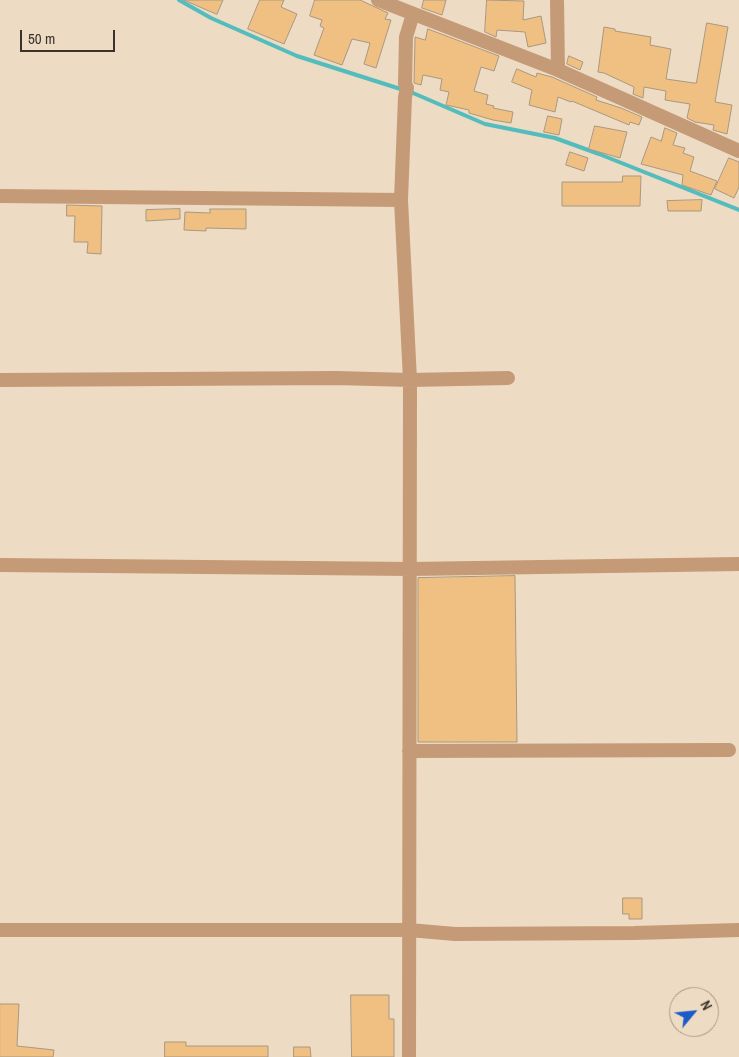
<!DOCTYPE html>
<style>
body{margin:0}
#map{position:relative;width:739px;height:1057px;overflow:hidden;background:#eedbc3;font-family:"Archivo Narrow",sans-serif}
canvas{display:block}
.north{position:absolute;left:669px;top:987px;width:50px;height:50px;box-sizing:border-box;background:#eedbc3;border:1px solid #a69886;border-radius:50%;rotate:62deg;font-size:14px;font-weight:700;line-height:20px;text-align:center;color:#3a332a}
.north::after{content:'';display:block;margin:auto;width:18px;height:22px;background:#1b5bc7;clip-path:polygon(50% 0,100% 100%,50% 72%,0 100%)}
.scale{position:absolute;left:20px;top:30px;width:95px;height:22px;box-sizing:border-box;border:2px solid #3a332a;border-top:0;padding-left:6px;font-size:15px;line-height:18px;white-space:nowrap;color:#3a332a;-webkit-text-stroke:4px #eedbc3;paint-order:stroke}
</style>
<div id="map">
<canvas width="739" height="1057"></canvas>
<div class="north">N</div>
<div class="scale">50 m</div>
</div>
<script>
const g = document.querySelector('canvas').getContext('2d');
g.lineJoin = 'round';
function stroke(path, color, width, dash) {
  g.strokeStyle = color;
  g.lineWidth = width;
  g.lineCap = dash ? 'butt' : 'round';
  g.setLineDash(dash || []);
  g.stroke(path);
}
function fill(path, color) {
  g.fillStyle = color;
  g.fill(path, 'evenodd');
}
const stream = new Path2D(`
 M179,0l32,18 86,38 116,37 72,31 70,14 44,16 140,56`);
const building = new Path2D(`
 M184,0h39l-6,14z
 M260,0h24l-3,7 16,7 -13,30 -36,-15z
 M315,0h45l28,13 -3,6 6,1 -15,48 -12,-4 6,-21 -18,-4 -10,26 -28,-10 10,-27 -4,-2 2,-6 -12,-4z
 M424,0h22l-4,15 -20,-7z
 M487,0l37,1 -1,19 18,-4 5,27 -18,4 -3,-15 -28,-2 -1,7 -11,-5z
 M707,23l21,4 -13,75 17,3 -5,29 -14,-4 1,-5 -19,-3 -8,-4 3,-14 -25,-4 1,-9 -22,-4 -1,11 -10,-4 1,-7 -30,-14 -6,-1 6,-45 11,2v2l36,6 -1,8 21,4 -5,30 28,4h2z
 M428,29l71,27 -5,15 -13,-4 -7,24 14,4 -2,9 8,2 -1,2 20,4 -2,11 -18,-3 -24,-7v-3l-23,-5 3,-13 -9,-2 2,-11 -19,-4 -2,10 -7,-2 1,-45v-1l10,3z
 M569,56l14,6 -3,8 -13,-6z
 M517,69l19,8 1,-4 15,4 45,20 -1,3 25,8 21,9 -3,8 -9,-3 -1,3 -57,-24 -1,1 -13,-5 -3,15 -26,-7 3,-15 -20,-8z
 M548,116l14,3 -3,16 -15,-3z
 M595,126l32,6 -7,26 -31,-9z
 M665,128l12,5 -4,12 12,3 -2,5 11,4 -4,14 27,10 -6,14 -29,-10 1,-10 -42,-11 10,-27 10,4z
 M570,152l18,6 -4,13 -18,-6z
 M729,158l10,4v25l-5,11 -19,-9z
 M623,176h18l-1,30h-78v-24h60z
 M702,200l-1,11h-33l-1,-10z
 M67,205l35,1 -1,48 -14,-1 1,-11h-14l1,-26h-8z
 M180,209v10l-34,2v-11z
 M210,209h36v20l-40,-1v3l-22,-1 1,-18 25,1z
 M515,576l2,166h-99v-164z
 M623,898h19v21h-13v-5h-6z
 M351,995h38v24h5v38h-42z
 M0,1004h19l-2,42 37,4 -1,7h-53z
 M165,1042h21v4h82v11h-103z
 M294,1047h16l1,10h-17z`);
const minor = new Path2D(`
 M378,0l180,70 181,81
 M557,0l1,70
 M0,196l401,4
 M0,380l336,-2 74,2 98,-2
 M0,565l410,4 329,-5
 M409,751l320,-1
 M0,930h409l46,4 179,-1 105,-3
 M409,1057l1,-677 -9,-180 4,-103 2,-9 -2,-4 1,-47 7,-23`);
stroke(stream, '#53bcbd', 4);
fill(building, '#efc081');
stroke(building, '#a99781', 1);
stroke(minor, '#c59a77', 14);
</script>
